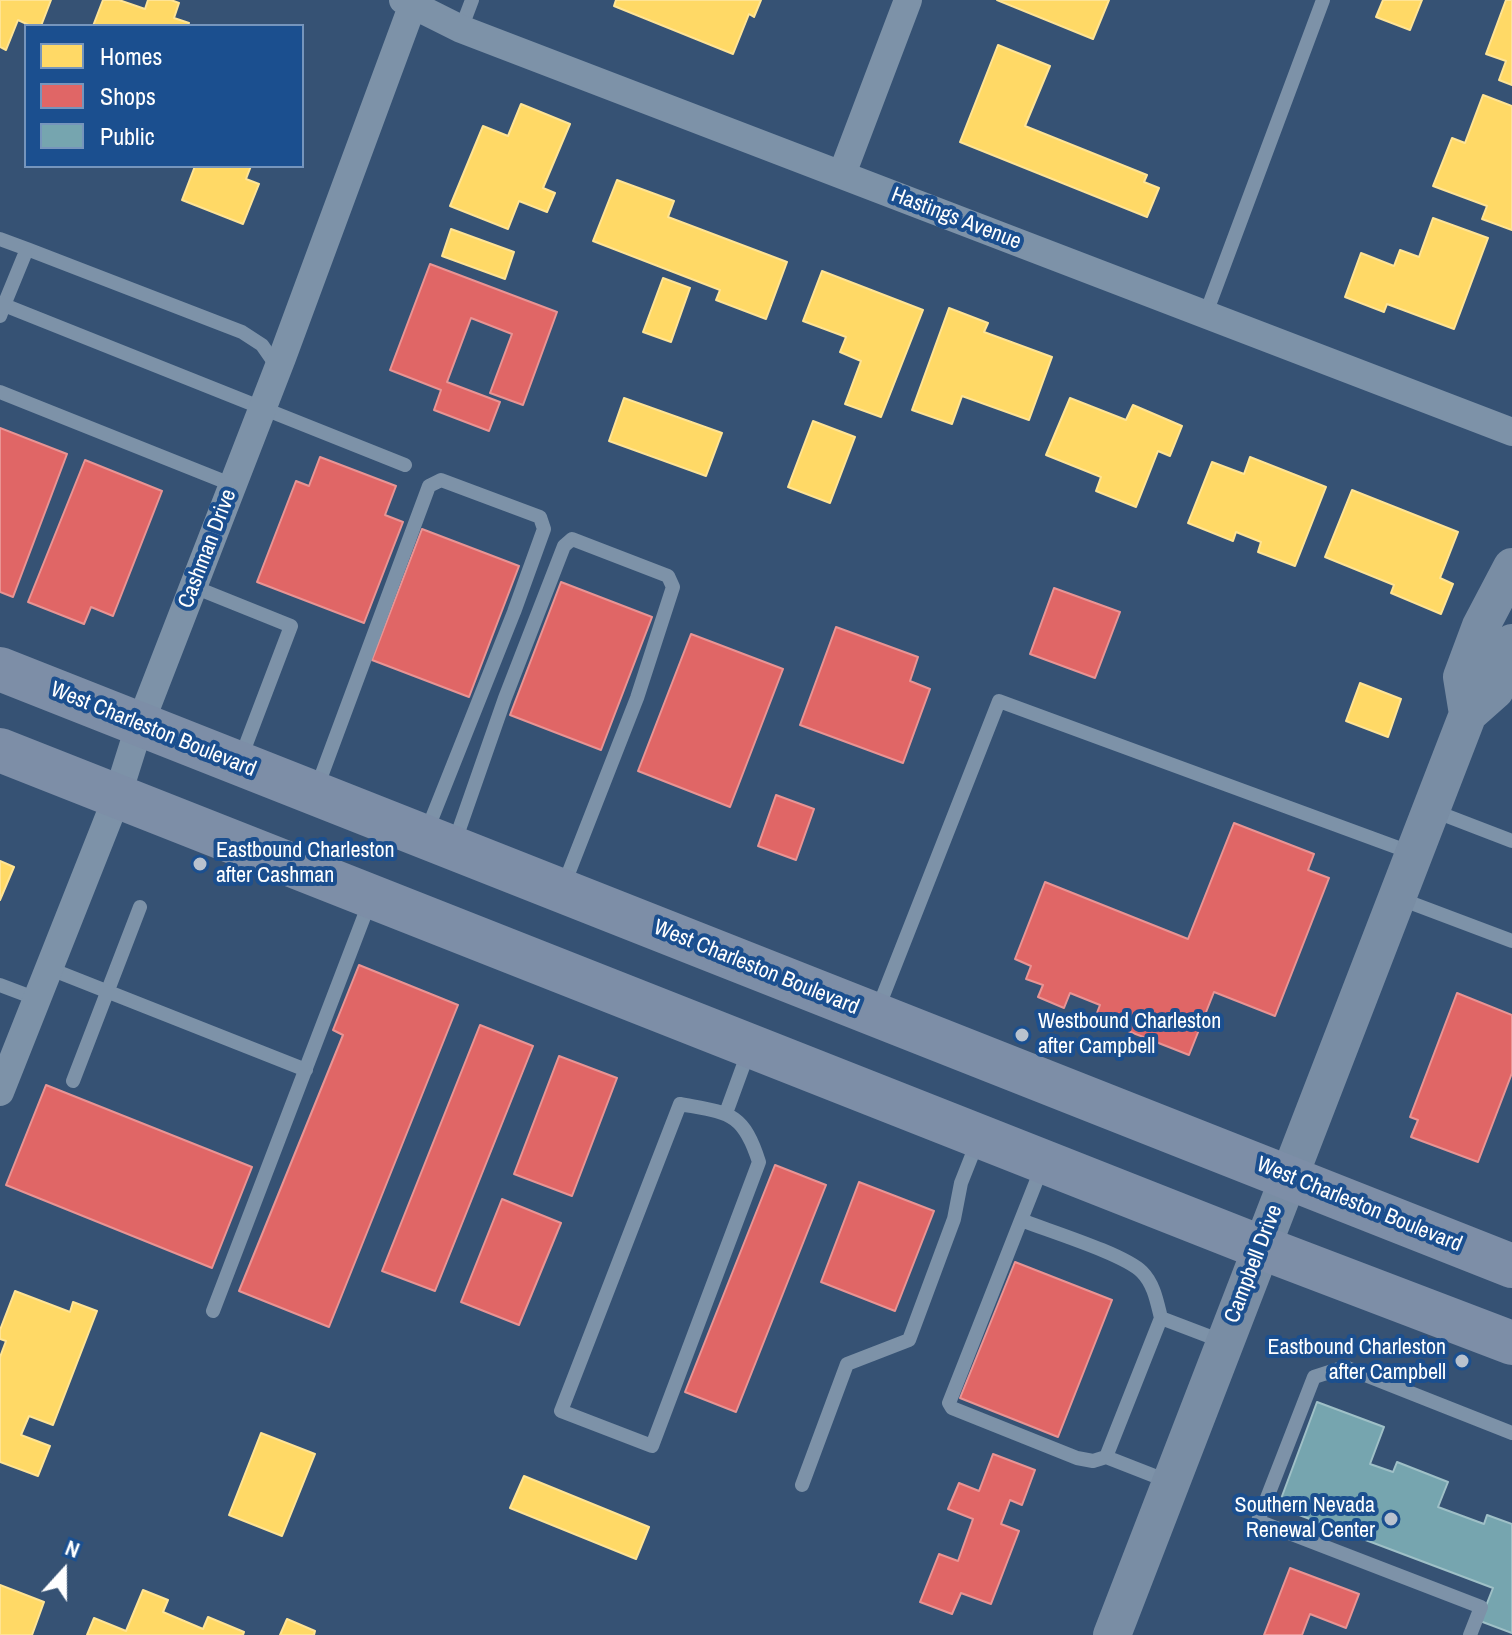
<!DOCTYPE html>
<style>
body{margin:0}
#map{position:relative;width:1512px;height:1635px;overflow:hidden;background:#365274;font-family:"Archivo Narrow",sans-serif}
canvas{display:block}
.legend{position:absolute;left:24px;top:24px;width:280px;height:144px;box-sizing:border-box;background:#1b4f8f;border:2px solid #7695bc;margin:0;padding:10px 14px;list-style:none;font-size:24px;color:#fff}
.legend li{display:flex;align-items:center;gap:16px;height:40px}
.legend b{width:40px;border:2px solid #7695bc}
.north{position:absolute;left:24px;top:1531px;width:80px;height:80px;-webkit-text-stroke:6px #1b4f8f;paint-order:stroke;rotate:21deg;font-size:22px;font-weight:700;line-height:32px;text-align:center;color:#fff}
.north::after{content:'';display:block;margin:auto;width:28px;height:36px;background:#fff;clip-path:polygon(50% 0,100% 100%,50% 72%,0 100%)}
</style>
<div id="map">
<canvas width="1512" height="1635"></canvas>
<ul class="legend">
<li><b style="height:22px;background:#ffd966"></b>Homes</li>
<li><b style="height:22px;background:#e06666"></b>Shops</li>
<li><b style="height:22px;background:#76a5af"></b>Public</li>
</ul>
<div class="north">N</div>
</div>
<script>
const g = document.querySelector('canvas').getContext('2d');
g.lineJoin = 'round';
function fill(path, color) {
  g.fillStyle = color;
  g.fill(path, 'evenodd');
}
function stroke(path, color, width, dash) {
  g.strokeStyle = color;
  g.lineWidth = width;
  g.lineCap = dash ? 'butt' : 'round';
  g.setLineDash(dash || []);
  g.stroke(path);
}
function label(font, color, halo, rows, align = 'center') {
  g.font = font + ' "Archivo Narrow",sans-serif';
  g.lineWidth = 8;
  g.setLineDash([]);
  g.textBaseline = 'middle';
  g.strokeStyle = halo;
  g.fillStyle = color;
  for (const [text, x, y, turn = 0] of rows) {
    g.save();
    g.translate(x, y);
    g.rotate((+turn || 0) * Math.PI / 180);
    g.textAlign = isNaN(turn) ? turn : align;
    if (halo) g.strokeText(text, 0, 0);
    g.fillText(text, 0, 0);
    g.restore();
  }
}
const homes = new Path2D(`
 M0,0h51l-10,26h-10l-13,-6 -12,30 -6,-3z
 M103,0h16l26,9 3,-9h23l8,3 -5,15 15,5 -1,3h-95z
 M616,0h145l-7,17 -5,-3 -16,40 -119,-48z
 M997,0h112l-16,39z
 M1383,0h39l-12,30 -34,-13z
 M1506,0h6v85l-13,-5 7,-19 -20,-7z
 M998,45l52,21 -25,60 122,49 -3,7 15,6 -12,29 -187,-75z
 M1483,95l29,11v124l-30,-11 5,-13 -54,-20 19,-48 13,5z
 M521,104l49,20 -27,64 12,5 -8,19 -28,-11 -11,28 -58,-23 33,-80 25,10z
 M195,166h56l-5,13 13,5 -16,40 -61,-24z
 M617,180l57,21 -6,16 119,45 -21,57 -50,-19 4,-10 -127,-49z
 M1433,218l55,20 -34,91 -67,-25 -3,8 -39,-15 16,-44 33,13 6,-16 19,7z
 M451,229l63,23 -9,27 -63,-23z
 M822,271l101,39 -42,107 -36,-13 16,-43 -21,-9 6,-15 -43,-16z
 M663,278l27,10 -19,54 -28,-10z
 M949,308l39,15 -4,9 68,25 -23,63 -67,-24 -10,28 -40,-14z
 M624,398l98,35 -16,43 -97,-35z
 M1070,398l56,22 7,-15 49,21 -12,30 -12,-5 -22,56 -40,-16 5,-14 -55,-22z
 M813,421l42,16 -25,66 -42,-16z
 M1250,457l76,30 -31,79 -37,-14 3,-10 -25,-10 -3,9 -45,-18 24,-61 32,12z
 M1352,490l106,42 -18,46 13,6 -12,30 -50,-21 3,-8 -69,-28z
 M1360,683l41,16 -13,38 -42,-16z
 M0,861l14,6 -14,33z
 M15,1291l55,21 3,-10 24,9 -44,114 -24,-9 -8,19 29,11 -12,30 -38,-14v-105l6,-16 -6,-2v-9z
 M261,1433l54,21 -33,82 -53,-21z
 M524,1476l125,51 -13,32 -126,-51z
 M0,1585l44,17 -12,33h-32z
 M143,1590l25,10 -5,12 40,17 5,-12 36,15 -1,3h-156l7,-17 32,13z
 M287,1619l28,12 -1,4h-34z`);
const shops = new Path2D(`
 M430,264l127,48 -34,93 -33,-12 22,-59 -41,-16 -24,64 53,20 -11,29 -55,-21 7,-20 -51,-20z
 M0,428l67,26 -54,143 -13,-5z
 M320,457l76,29 -11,29 18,7 -39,101 -107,-41 39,-101 13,5z
 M85,460l77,31 -49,125 -22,-9 -7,17 -56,-22z
 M422,529l97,37 -50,131 -97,-37z
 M561,582l91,35 -51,133 -91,-35z
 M1054,588l66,24 -25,66 -65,-24z
 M836,627l82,30 -8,24 20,8 -27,74 -103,-38z
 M691,634l92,35 -53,138 -92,-36z
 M776,795l38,14 -18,51 -38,-14z
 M1234,823l80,31 -6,16 21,8 -54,138 -61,-24 -25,63 -94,-37 5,-13 -30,-12 -6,15 -26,-11 5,-12 -17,-6 5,-13 -16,-7 30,-77 143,57z
 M359,965l99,40 -129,322 -90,-36 104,-256 -10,-5z
 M1457,993l55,22v58l-34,89 -67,-25 7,-17 -8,-3z
 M480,1025l53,21 -98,245 -53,-20z
 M559,1056l58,22 -45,118 -58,-22z
 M46,1085l206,82 -40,101 -206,-83z
 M775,1165l51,20 -90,227 -51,-20z
 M859,1182l75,29 -39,100 -74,-29z
 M502,1199l59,24 -42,102 -58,-23z
 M1015,1262l97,38 -54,137 -98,-39z
 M993,1454l42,16 -13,35 -12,-5 -9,24 18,7 -28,73 -30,-11 -9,21 -32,-12 19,-48 19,7 15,-42 -25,-10 11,-26 20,8z
 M1290,1568l69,26 -13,34 -36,-14 -8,21h-38z`);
const public = new Path2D(`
 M1317,1402l67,25 -14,37 23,8 4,-10 51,20 -10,25 46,17 3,-9 25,9v109l-32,-12 13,-33 -215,-81z`);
const lane = new Path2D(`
 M461,29l11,-29
 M0,239l27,10 -23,56
 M27,249l215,83 20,13 16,23
 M0,316l4,-11 401,160
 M1205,316l118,-316
 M0,392l233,93
 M194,587l97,39 -51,134
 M316,790l113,-304 12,-6 99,37 4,12 -30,83 -88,221
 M1434,811l78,30
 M454,844l51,-146 59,-152 8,-7 96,37 5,11 -36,111 -74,189
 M1398,898l114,43
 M48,968l258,102
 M0,985l37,14
 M877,1011l122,-310 416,153
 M73,1081l67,-174
 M680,1104c48,9 63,7 79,58l-107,284 -91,-35z
 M726,1113l23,-63
 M1042,1167l-21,53c28,11 103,34 121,52 12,12 15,30 19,46
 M1021,1220l-72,183 3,5 125,50 16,3 13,-4
 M213,1311l157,-410
 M1170,1482l-64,-25 55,-139 63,24
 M802,1485l45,-121 62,-24 45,-121 7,-36 17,-43
 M1470,1635l11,-28 -223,-86 56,-144 31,-10 167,66`);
const street = new Path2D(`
 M403,0l58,29 1051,403
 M842,174l66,-174
 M0,1092l117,-295 23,-73 142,-366 131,-354`);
const secondary = new Path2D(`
 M1468,714l-6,-37 19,-51 31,-59
 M1112,1635l356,-921 27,-24 17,-47`);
const primary = new Path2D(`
 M0,669l1512,597
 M0,750l1260,497 252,96`);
const markers = [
 [200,864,8,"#b9c2ce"],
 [1022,1035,8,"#b9c2ce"],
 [1462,1361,8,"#b9c2ce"],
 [1391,1519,8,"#b9c2ce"]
];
const streetNames = [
 ["Hastings Avenue",956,219,21],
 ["Cashman Drive",208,549,-69],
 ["West Charleston Boulevard",153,730,22],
 ["West Charleston Boulevard",756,968,22],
 ["West Charleston Boulevard",1359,1205,22],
 ["Campbell Drive",1254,1264,-69]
];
const poiNames = [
 ["Eastbound Charleston",216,851],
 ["after Cashman",216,876],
 ["Westbound Charleston",1038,1022],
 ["after Campbell",1038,1047],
 ["Eastbound Charleston",1446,1348,"right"],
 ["after Campbell",1446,1373,"right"],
 ["Southern Nevada",1375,1506,"right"],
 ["Renewal Center",1375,1531,"right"]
];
fill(homes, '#ffd966');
stroke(homes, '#ffe494', 2);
fill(shops, '#e06666');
stroke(shops, '#e99494', 2);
fill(public, '#76a5af');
stroke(public, '#9fc0c7', 2);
stroke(lane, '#7d92a8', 14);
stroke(street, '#7d92a8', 28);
stroke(secondary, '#798da4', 38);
stroke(primary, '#7d8ea7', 44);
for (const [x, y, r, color] of markers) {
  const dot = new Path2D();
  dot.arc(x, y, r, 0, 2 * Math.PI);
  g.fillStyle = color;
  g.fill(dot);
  stroke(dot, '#1b4f8f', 3);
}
label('22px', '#fff', '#1b4f8f', streetNames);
label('22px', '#fff', '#1b4f8f', poiNames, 'left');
</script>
